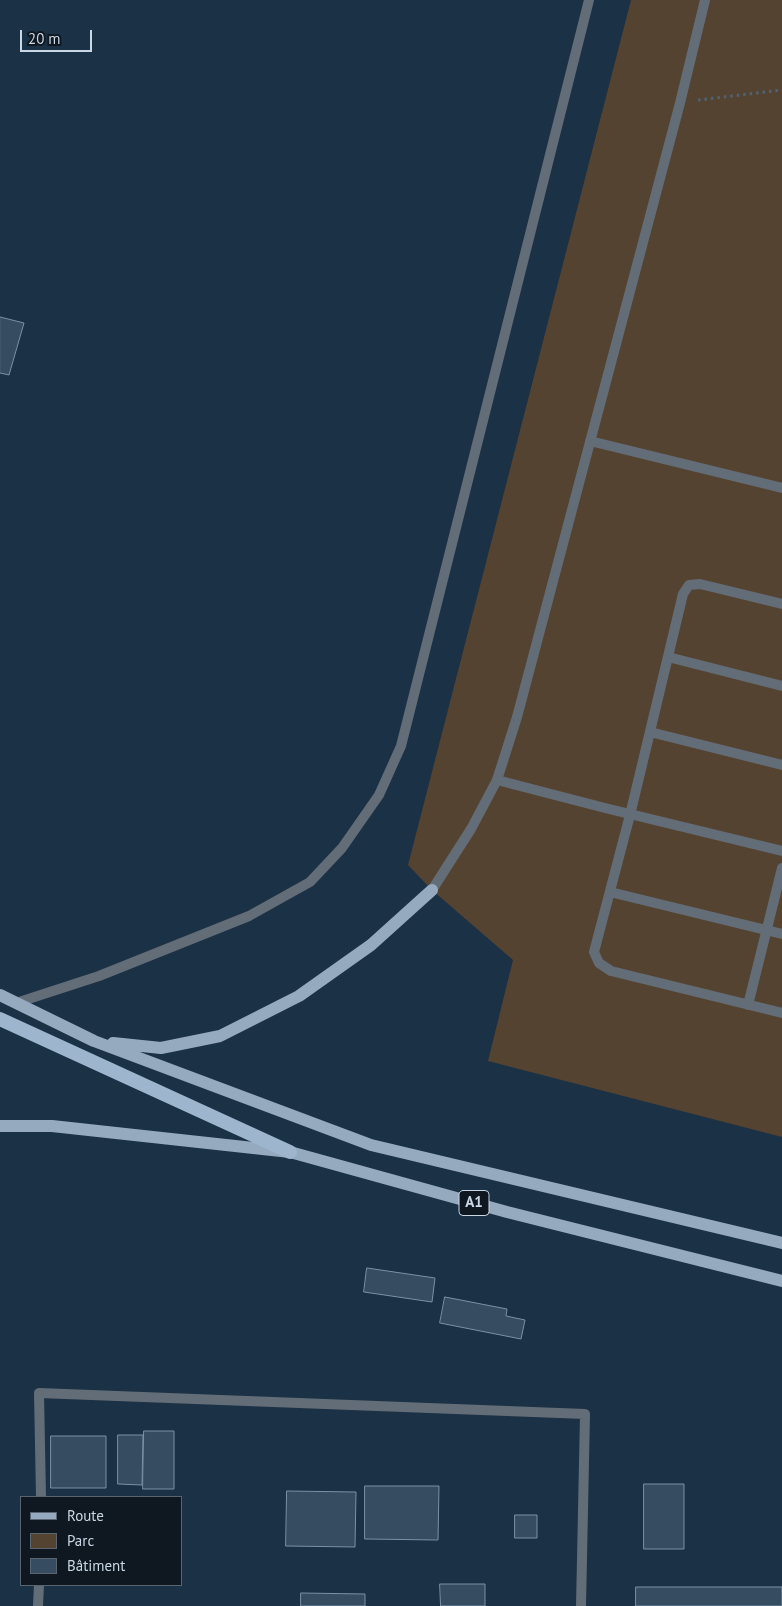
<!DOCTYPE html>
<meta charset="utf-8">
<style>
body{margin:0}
#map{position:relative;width:782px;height:1606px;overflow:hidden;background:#1b3145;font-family:"PT Sans",sans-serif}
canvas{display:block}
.legend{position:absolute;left:20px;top:1496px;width:162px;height:90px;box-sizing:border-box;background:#0f1821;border:1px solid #5a646f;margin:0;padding:6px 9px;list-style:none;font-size:15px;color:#cad7e4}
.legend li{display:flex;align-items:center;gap:10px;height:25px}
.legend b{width:25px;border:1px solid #5a646f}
.scale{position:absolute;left:20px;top:30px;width:72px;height:22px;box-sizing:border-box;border:2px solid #cad7e4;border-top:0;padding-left:6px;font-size:15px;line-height:18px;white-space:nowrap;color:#cad7e4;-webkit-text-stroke:4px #0f1821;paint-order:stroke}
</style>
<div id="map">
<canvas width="782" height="1606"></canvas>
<ul class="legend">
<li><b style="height:6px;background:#95aabf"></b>Route</li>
<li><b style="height:14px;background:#554331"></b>Parc</li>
<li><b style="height:14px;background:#354c61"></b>Bâtiment</li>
</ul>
<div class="scale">20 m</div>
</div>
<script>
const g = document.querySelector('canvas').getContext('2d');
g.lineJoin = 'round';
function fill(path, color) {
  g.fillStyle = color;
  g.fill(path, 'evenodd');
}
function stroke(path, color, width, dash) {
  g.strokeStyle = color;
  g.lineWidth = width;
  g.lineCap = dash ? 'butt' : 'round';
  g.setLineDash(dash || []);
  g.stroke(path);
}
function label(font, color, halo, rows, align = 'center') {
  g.font = font + ' "PT Sans",sans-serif';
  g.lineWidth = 4;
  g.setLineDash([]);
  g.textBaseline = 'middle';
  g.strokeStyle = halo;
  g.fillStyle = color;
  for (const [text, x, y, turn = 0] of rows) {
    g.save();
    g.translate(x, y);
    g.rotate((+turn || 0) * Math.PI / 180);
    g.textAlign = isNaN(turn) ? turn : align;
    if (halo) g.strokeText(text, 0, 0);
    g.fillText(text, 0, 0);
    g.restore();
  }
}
const green = new Path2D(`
 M631,0h151v1137l-294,-76 25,-101 -81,-70 -24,-25z`);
const building = new Path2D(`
 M0,317l24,6 -15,52 -9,-2z
 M367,1268l68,10 -3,24 -68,-10z
 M445,1297l62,12 -1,7 19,4 -4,19 -81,-16z
 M144,1431h30v58h-31z
 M118,1435h25l-1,50 -24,-1z
 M51,1436h55v52h-55z
 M644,1484h40v65h-40z
 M365,1486h74l-1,54 -73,-1z
 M287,1491l69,1 -1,55 -69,-1z
 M515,1515h22v23h-22z
 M440,1584h45v22h-44z
 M636,1587h146v19h-146z
 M301,1593l64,1v12h-64z`);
const path = new Path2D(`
 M698,100l84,-10`);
const service = new Path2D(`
 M782,604l-82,-20 -11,1 -6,9 -53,221 -36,137 5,11 12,8 171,42
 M668,657l114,29
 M650,732l132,33
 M497,780l108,28 177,43
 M610,892l172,42
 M16,1003l83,-27 150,-60 61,-34 32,-34 37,-53 22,-49 188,-746
 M748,1005l34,-137`);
const minor = new Path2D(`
 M590,441l192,47
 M432,890l39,-61 26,-49 20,-63 163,-614 25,-103
 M41,1497l-2,-104 546,21 -4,192
 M38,1606l1,-21`);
const primary = new Path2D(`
 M0,995l94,46 277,104 411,98
 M113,1043l48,5 59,-12 79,-40 72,-51 61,-55
 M0,1126h52l238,26 217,60 275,69`);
const trunk = new Path2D(`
 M0,1019l290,133`);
const shields = [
 [474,1203,30]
];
const shieldNames = [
 ["A1",474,1203]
];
fill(green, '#554331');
fill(building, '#354c61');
stroke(building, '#7992a9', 1);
stroke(path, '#506375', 3, [2.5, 4]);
stroke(service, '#636d77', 10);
stroke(minor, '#636d77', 10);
stroke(primary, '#95aabf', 12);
stroke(trunk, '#9eb6cd', 14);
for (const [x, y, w] of shields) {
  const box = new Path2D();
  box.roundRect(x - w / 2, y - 12.5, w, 25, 4);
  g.fillStyle = '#0f1821';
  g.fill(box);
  stroke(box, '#cad7e4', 1);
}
label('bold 15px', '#cad7e4', null, shieldNames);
</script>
